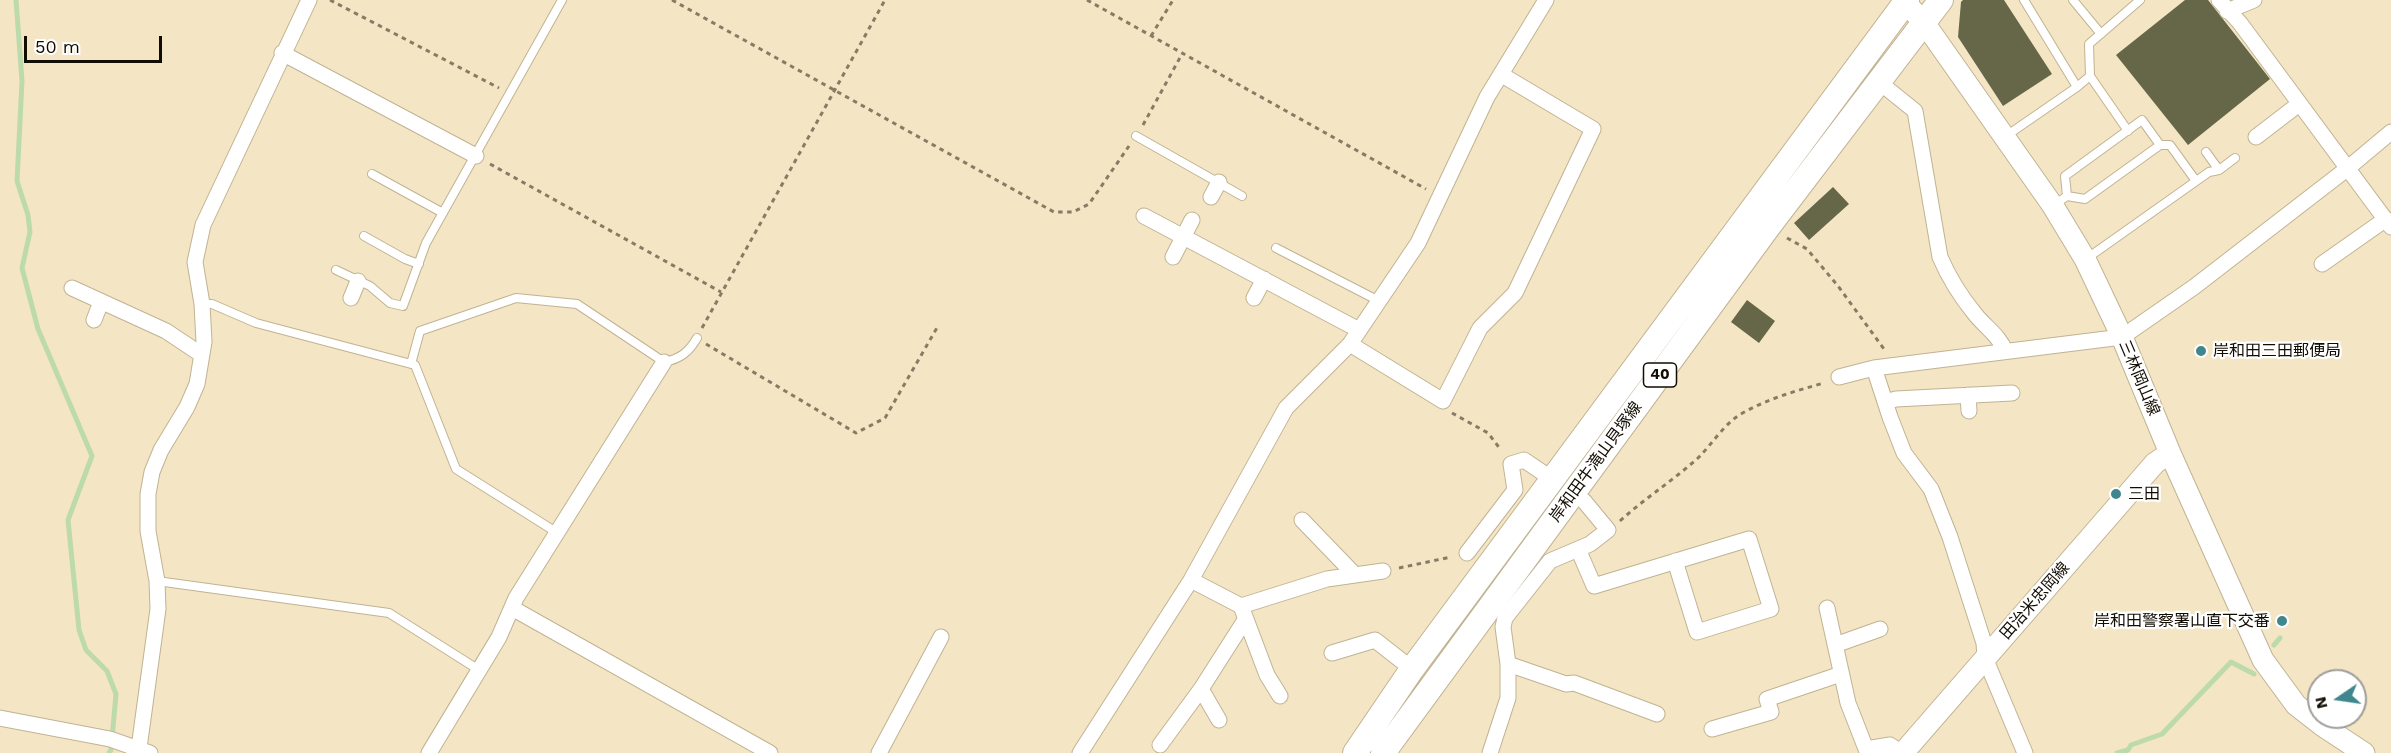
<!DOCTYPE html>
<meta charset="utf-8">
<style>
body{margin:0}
#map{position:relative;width:2391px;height:753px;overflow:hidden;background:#f4e6c4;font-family:"Work Sans",sans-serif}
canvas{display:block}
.north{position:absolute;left:2307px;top:669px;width:60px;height:60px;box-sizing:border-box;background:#fff;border:2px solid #a09e9a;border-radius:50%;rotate:257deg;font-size:16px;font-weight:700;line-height:24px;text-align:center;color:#120d03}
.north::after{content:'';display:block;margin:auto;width:21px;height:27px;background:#3f878d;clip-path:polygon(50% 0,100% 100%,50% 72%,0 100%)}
.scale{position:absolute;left:24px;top:36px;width:138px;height:27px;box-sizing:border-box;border:3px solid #120d03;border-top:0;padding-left:8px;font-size:18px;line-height:21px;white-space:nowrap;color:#120d03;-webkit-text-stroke:4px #fff;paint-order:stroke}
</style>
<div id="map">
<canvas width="2391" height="753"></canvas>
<div class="north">N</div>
<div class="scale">50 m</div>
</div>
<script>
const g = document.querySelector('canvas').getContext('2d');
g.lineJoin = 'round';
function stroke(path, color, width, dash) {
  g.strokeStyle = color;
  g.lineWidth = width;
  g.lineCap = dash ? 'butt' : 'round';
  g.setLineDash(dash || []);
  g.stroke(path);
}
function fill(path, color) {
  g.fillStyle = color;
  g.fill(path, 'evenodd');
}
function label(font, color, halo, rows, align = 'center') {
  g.font = font + ' "Work Sans","Noto Sans JP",sans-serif';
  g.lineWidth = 4.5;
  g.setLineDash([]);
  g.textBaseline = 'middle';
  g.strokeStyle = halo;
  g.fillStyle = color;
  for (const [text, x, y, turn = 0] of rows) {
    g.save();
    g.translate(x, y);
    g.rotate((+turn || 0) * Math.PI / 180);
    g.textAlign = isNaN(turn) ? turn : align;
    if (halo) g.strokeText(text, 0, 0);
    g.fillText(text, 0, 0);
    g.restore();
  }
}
const stream = new Path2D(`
 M16,0l6,81 -5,100 11,34 2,17 -8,36 16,61 54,127 -24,64 11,110 7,20 21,21 9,23 -5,56 -2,3
 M2274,645l6,-7
 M2117,753l11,-3 3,-5 31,-11 69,-72 23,12`);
const building = new Path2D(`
 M1963,0h41l48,74 -49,32 -45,-69 3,-35z
 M2185,0h23l62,79 -82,66 -72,-90z
 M1833,187l16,17 -40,36 -15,-17z
 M1747,300l28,21 -16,22 -28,-21z`);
const path = new Path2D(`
 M330,0l169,88
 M672,0l382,212h19l16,-8 40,-58
 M1087,0l339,189
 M1151,36l22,-36
 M1143,125l39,-71
 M490,164l231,128
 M1787,238l20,11 31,37 46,63
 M702,328l183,-328
 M706,344l150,89 29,-15 53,-92
 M1452,413l36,20 13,17
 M1620,521c25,-23 54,-41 79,-64 13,-13 26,-34 42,-43 26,-15 54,-23 83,-31
 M1399,568l52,-11`);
const service = new Path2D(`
 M2024,0l53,87 13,-11 -1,-32 51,-44
 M2073,0l28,34
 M2090,76l38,55
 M1136,136l106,60
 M2006,136l71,-49
 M2160,145h10l26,36
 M2206,152l13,18
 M372,174l71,39
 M2054,205l13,-9 18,3 75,-54 -18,-25 -77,56 2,20
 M364,236l41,23 14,5
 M1276,248l103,53
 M2086,259l123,-87 10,-2 16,-12
 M336,270l34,16 20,17 13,3 23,-63 136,-243
 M202,304h10l44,19 159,42 41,104 100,63
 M411,364l9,-33 96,-33 61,6 87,58c16,-3 25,-10 33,-24
 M157,581l232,32 90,57`);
const minor = new Path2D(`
 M2219,0l21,23 151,204
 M2227,11l27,-11
 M282,53l194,103
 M1879,82l36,29 25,146c9,21 21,40 35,57 10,13 25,22 30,37
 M2256,137l43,-33
 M1211,197l8,-15
 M1144,216l215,114
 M1173,257l19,-37
 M2322,264l64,-45
 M72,288l94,43 36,24
 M351,298l7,-17
 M1254,298l10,-19
 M94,320l7,-18
 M1350,344l93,57 37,-73 35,-35 78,-164 -91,-54
 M1874,368l16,49 14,36 27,36 19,48 34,106 1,15 40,95
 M1839,377l35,-9 248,-31 72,-50 154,-119 43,-36
 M1968,395l1,16
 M1885,402l11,-3 116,-6
 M1302,520l53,55
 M1578,549l16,37 155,-47 22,70 -74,23 -22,-71
 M1467,553l48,-63 -4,-26 13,-4 28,19
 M1191,580l50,26 26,69 13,21
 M1241,606l86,-27 56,-8
 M512,608l258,145
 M1827,608l21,95 18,46 24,-4 12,8
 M1835,645l45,-16
 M1332,653l43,-13 37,29
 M1508,664l58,20 8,-1 83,31
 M1201,689l18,31
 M0,718l110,21 40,14
 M1712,729l59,-17 -4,-13 74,-25
 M1160,745l41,-56 44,-69
 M139,748l19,-139 -1,-28 -9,-50v-37l4,-22 9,-22 26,-43 10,-23 7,-42 -2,-38 -7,-42 8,-37 106,-225
 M429,753l70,-116 17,-39 148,-236
 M879,753l62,-116
 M1080,753l111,-173 95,-172 64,-64 68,-101 69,-146 59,-97
 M1490,753l18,-55v-34l-5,-37 2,-9 45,-57 40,-17 18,-14 -24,-29 -11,-7`);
const secondary = new Path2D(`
 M1903,0l22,24 128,182 32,53 37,78 48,116 93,207 33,45 27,21 41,27
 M1903,753l252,-290 15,-10`);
const primary = new Path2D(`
 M1355,753l57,-84 495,-669
 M1383,753l386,-527 172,-226`);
const markers = [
 [2201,351,6,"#3f878d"],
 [2116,494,6,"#3f878d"],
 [2282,621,6,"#3f878d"]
];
const shields = [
 [1660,375,33]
];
const shieldNames = [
 ["40",1660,375]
];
const poiNames = [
 ["岸和田三田郵便局",2213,351],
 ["三田",2128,494],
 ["岸和田警察署山直下交番",2270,621,"right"]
];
const streetNames = [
 ["三林岡山線",2139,378,67],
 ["岸和田牛滝山貝塚線",1596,462,-54],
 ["田治米忠岡線",2035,601,-49]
];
stroke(stream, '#bddaac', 5);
fill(building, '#656748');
stroke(service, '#c1b392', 10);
stroke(minor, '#c1b392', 17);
stroke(secondary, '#c1b392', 23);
stroke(primary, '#c1b392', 26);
stroke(path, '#867c66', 3, [4.5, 4.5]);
stroke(service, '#fff', 8);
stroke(minor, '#fff', 15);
stroke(secondary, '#fff', 21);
stroke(primary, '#fff', 24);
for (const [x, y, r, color] of markers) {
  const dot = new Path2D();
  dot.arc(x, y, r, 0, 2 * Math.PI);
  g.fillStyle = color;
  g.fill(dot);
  stroke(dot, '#fff', 2);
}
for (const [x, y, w] of shields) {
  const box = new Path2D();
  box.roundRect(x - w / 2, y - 12, w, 24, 4.5);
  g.fillStyle = '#fff';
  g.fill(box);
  stroke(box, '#120d03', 1.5);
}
label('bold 15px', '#120d03', null, shieldNames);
label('16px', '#120d03', '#fff', poiNames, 'left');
label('16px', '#120d03', '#fff', streetNames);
</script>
